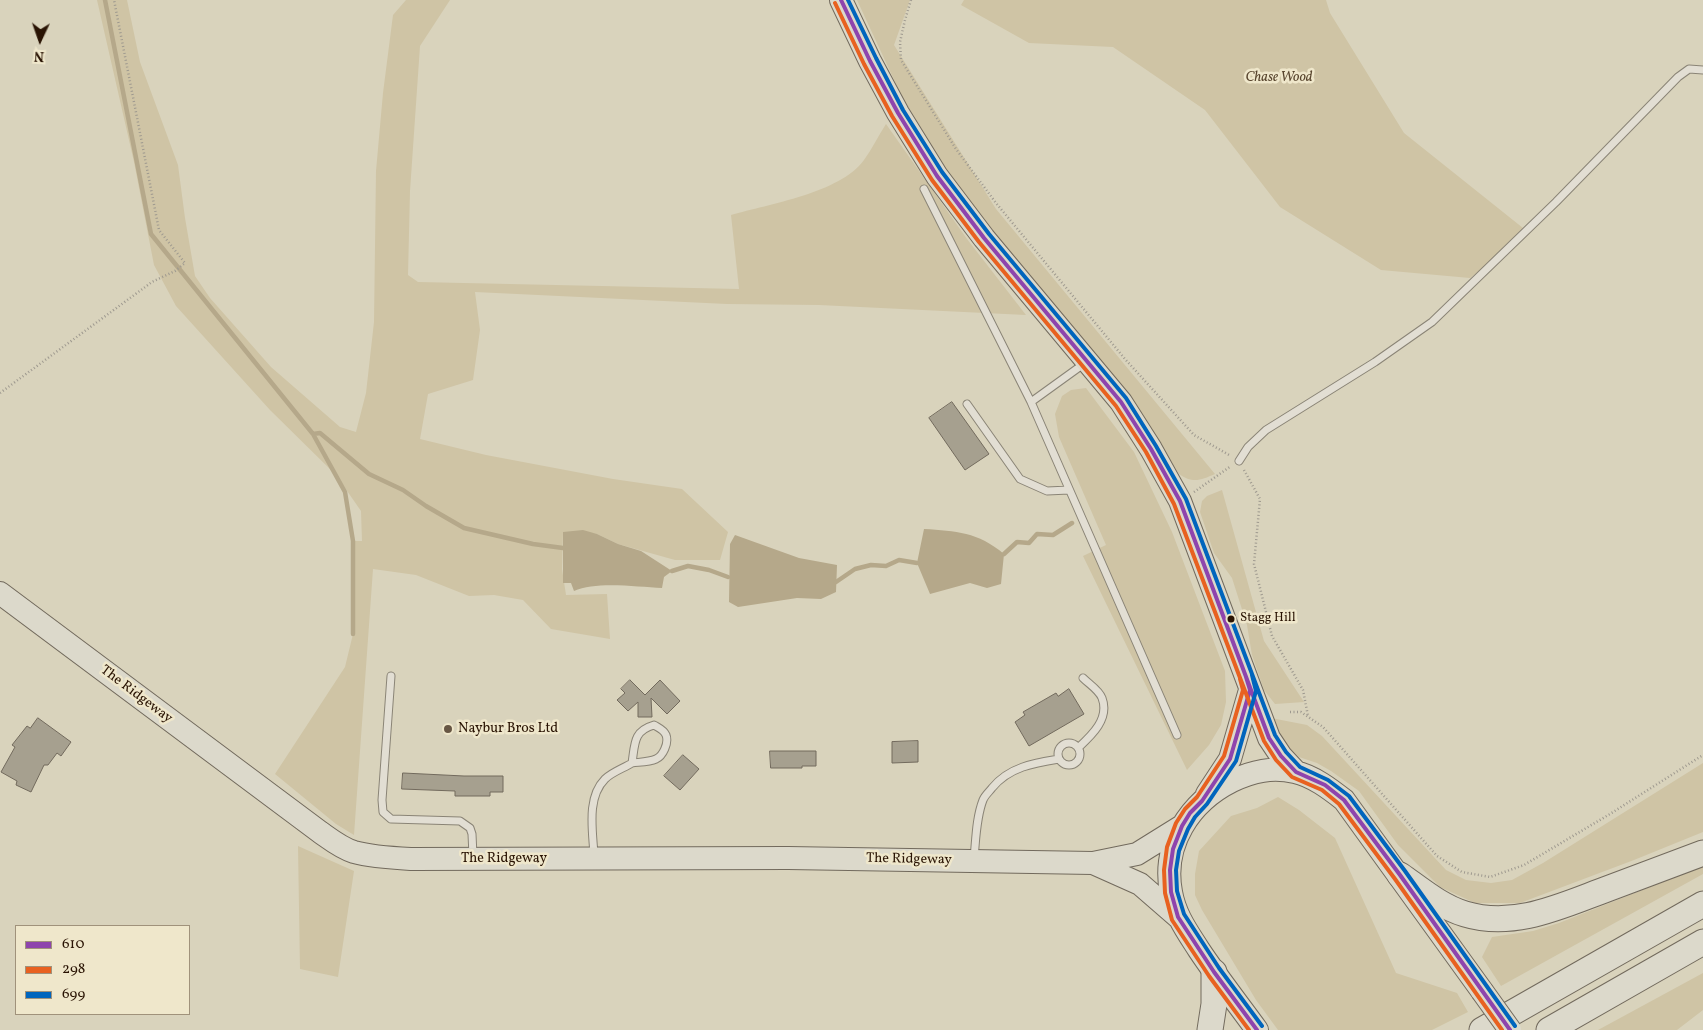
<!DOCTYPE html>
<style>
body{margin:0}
#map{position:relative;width:1703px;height:1030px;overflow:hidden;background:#d9d3bc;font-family:Vollkorn,serif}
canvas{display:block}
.legend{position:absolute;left:15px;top:925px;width:175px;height:90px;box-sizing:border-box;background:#efe7cb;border:1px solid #a0927b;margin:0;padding:6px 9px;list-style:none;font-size:15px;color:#291303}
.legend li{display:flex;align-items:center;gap:10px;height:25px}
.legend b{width:25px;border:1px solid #a0927b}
.north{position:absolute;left:15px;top:15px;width:50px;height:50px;-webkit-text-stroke:4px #efe7cb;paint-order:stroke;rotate:183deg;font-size:14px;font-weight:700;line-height:20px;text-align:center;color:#291303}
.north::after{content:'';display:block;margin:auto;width:18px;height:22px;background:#291303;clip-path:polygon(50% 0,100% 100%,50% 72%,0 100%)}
</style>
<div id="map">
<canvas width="1703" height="1030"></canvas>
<ul class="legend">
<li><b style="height:6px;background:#8e44ad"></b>610</li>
<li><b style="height:6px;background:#e86120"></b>298</li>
<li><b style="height:6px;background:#0065bd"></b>699</li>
</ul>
<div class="north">N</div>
</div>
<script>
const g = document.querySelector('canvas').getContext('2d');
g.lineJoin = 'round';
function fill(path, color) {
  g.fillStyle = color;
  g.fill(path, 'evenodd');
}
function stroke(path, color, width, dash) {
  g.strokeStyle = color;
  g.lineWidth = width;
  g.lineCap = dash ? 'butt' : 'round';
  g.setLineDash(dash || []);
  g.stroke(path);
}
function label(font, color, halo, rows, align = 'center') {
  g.font = font + ' Vollkorn,serif';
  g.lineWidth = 5;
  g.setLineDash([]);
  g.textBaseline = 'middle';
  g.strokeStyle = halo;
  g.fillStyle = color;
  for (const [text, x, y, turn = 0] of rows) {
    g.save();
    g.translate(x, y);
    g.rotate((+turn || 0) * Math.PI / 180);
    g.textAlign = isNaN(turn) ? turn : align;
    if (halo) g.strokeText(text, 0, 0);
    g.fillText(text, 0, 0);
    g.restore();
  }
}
const green = new Path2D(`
 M97,0h30l13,62 38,103 7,53 10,58 15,22 61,69 69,60 16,5 10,-39 8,-71 2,-151 7,-78 10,-78 13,-15h44l-30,46 -10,145 -2,84 10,7 321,7 -8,-74c38,-11 109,-22 133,-55 8,-11 14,-24 22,-36l81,115 59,76 -207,-10 -92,-1 -252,-12 5,38 -7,50 -45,14 -8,45 66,16 127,24 69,10 46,43 -8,28h-45l-57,-16 -21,-10 -34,-2 -1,37 4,26 41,-1 3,45 -59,-10 -28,-29 -29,-5 -25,1 -53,-21 -43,-6 -19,266 -18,-11 -61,-50 70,-107 8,-33v-93h9l-1,-30 -25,-36 -66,-65 -94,-104 -22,-41 -20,-103z
 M857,0h53l-16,45 102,164 219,265c-14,6 -22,10 -36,0l-33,-53 -106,-129 -98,-125 -34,-57z
 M964,0h362l4,13 74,120 124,99 -58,46 -89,-8 -101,-63 -75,-97 -92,-63 -84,-4 -68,-38z
 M1086,388l48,64 38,80 53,139 1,31 -5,23 -12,20 -22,25 -104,-214 23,-11 -47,-108 -4,-23 7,-18 9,-6z
 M1222,490l42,151 40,61 -29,2 -11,-14 -12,-35 -5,-30 -15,-47 -18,-25 -14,-41 2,-11 5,-5z
 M1271,718l36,7 15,11 124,134 20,10 25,3 21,-3 31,-17 160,-100v69l-69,28 -114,43h-45l-35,-16 -42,-42 -39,-54 -28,-20 -14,-8 -18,-6 -13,-12z
 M1278,797l21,13 36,28 61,135 61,20 11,19 -36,18h-154l-22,-30 -54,-90 -7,-15v-21l4,-23 32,-35 26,-8z
 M298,846l56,25 -16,106 -38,-8z
 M1703,866v8l-202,112 -19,-29 10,-20 41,-6 26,-8z
 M1703,973v37l-26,20h-79z`);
const water = new Path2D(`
 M924,529c32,2 54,3 80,25l-3,30 -14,4 -17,-5 -40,11 -13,-31z
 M583,530l14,4 21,10 23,7 31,20 -8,6 -2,11c-25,-1 -66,-7 -88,3l-3,-8h-8v-51z
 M735,535l64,23 38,7 -1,27 -15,7 -24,-1 -59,9 -9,-5 1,-58z`);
const stream = new Path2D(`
 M105,0l46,234 162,200 32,58 8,49v93
 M313,434l7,-1 49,41 34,16 23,16 38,22 69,16 30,4
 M1004,554l13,-12 12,1 8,-9 16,1 19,-12
 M672,571l16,-5 21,4 19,7
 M836,582l19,-13 16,-4 15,1 13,-6 18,3`);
const building = new Path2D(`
 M952,402l37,52 -24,16 -36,-52z
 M630,680l15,15 15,-15 20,21 -13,13 -16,-16 1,19h-14v-15l-10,9 -11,-11 8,-7 -4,-4z
 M1069,689l15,25 -55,32 -14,-24 10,-7 -2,-3 33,-19 2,3z
 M38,718l33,24 -10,14 -4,-3 -9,12h-4l-13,27 -15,-7 1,-4 -16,-9 14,-25 -3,-2 15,-19 3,2z
 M918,741v21l-26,1v-21z
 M770,751h46v15h-14v2h-31z
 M683,755l16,14 -19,21 -16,-14z
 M403,773l61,3h39v16h-13v4h-35v-5l-53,-2z`);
const path = new Path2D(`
 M911,0l-6,20 -5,22 1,18 55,89 40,54 129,156 69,76 37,21
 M0,393l152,-111 23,-11 10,-8 -26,-33 -45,-230
 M1244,470l16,29 -6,65 18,72 31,54 5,26
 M1194,492l37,-26
 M1290,712h11l22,15 114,129 25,16 28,5 34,-12 86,-51 93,-59`);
const lane = new Path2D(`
 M924,189l107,213 146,333
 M1031,402l54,-39
 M967,404l53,75 27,12 22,-1
 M1239,461l9,-14 18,-17 109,-68 57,-40 124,-120 122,-125 11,-8 14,1
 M391,676l-9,124 1,12 8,7 69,2 10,7 2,6 1,22
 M1058 754a11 11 0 1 1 22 0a11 11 0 1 1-22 0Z
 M1078,748c13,-12 32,-29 24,-50 -3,-8 -13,-14 -19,-20
 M594,856c-1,-24 -8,-58 11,-77 7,-7 19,-11 27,-16 3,-19 1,-32 22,-38 5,3 10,5 12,10 3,8 -3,21 -10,24 -7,3 -16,3 -24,4
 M974,858c2,-19 2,-40 9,-58 2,-5 6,-8 9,-12 17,-21 42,-25 67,-29`);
const primary = new Path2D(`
 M841,0l29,61 28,52 39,63 47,62 137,164 30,47 29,52 89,237 12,18 15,16
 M0,593l320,239c10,7 21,16 34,20 18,5 39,6 58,7l376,-1 305,5 44,-9 45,-28
 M1207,794l23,-35 20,-69
 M1093,863l47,21 38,33
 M1257,1030c-19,-26 -40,-53 -58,-80 -12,-19 -24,-35 -28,-58 -9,-48 19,-90 61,-111 21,-10 40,-14 63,-9 18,4 35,17 49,28l138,191`);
const highway = new Path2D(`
 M1400,875c20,14 41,32 65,39 49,15 96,-8 142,-25 32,-12 64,-24 96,-36
 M1210,1030l4,-26v-32
 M1482,1030l221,-126
 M1549,1030l154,-88`);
const primaryBridge = new Path2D(`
 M1482,991l28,39`);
const bus1 = new Path2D(`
 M841,0l29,61 28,52 39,63 47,62 137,164 30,47 29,52 89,237 12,18 15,16 29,13 19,15 56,75 110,155
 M1246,677l4,13 -20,69 -28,42 -12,12 -8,13 -9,23 -3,21 1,22 7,25 36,55 43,58`);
const bus2 = new Path2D(`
 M835,3l29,61 28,52 40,64 47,62 137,164 30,46 28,52 90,237 12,19 16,17 30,13 17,14 56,75 107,151
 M1240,679l3,11 -19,66 -27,41 -12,12 -9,14 -9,24 -3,23 1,23 7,27 37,56 40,54`);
const bus3 = new Path2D(`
 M848,0l28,58 27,52 39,62 47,62 137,164 30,48 30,53 89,236 11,17 14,15 28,13 21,16 56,75 110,155
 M1252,675l4,16 -20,70 -29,43 -12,13 -7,12 -9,22 -3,19 1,21 7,23 35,54 43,58`);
const markers = [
 [1231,619,4.5,"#291303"],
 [448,729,5,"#675644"]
];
const busNames = [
 ["Stagg Hill",1240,619]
];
const parkNames = [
 ["Chase Wood",1279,78]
];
const streetNames = [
 ["The Ridgeway",136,695,37],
 ["The Ridgeway",504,859],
 ["The Ridgeway",909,860,1]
];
const poiNames = [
 ["Naybur Bros Ltd",458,729]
];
fill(green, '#cfc4a5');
fill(water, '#b5a88a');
stroke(stream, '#b5a88a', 4.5);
fill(building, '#a6a08f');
stroke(building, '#726a5d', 1);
stroke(lane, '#8a8476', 9);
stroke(primary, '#726a5d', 24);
stroke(highway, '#726a5d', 27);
stroke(path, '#9e998f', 2.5, [1, 2.5]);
stroke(lane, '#e2ded3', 7);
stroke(primary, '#dcd9cb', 22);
stroke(highway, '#dcd9cb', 25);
stroke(primaryBridge, '#726a5d', 24, []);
stroke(primaryBridge, '#dcd9cb', 22);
stroke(bus1, '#8e44ad', 4);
stroke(bus2, '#e86120', 4);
stroke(bus3, '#0065bd', 4);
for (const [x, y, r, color] of markers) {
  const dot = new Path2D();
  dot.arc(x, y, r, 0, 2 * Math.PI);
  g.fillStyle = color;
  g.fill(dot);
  stroke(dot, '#efe7cb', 2);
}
label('13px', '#291303', '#efe7cb', busNames, 'left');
label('italic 14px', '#58452e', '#efe7cb', parkNames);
label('14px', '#291303', '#efe7cb', streetNames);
label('14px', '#291303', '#efe7cb', poiNames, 'left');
</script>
